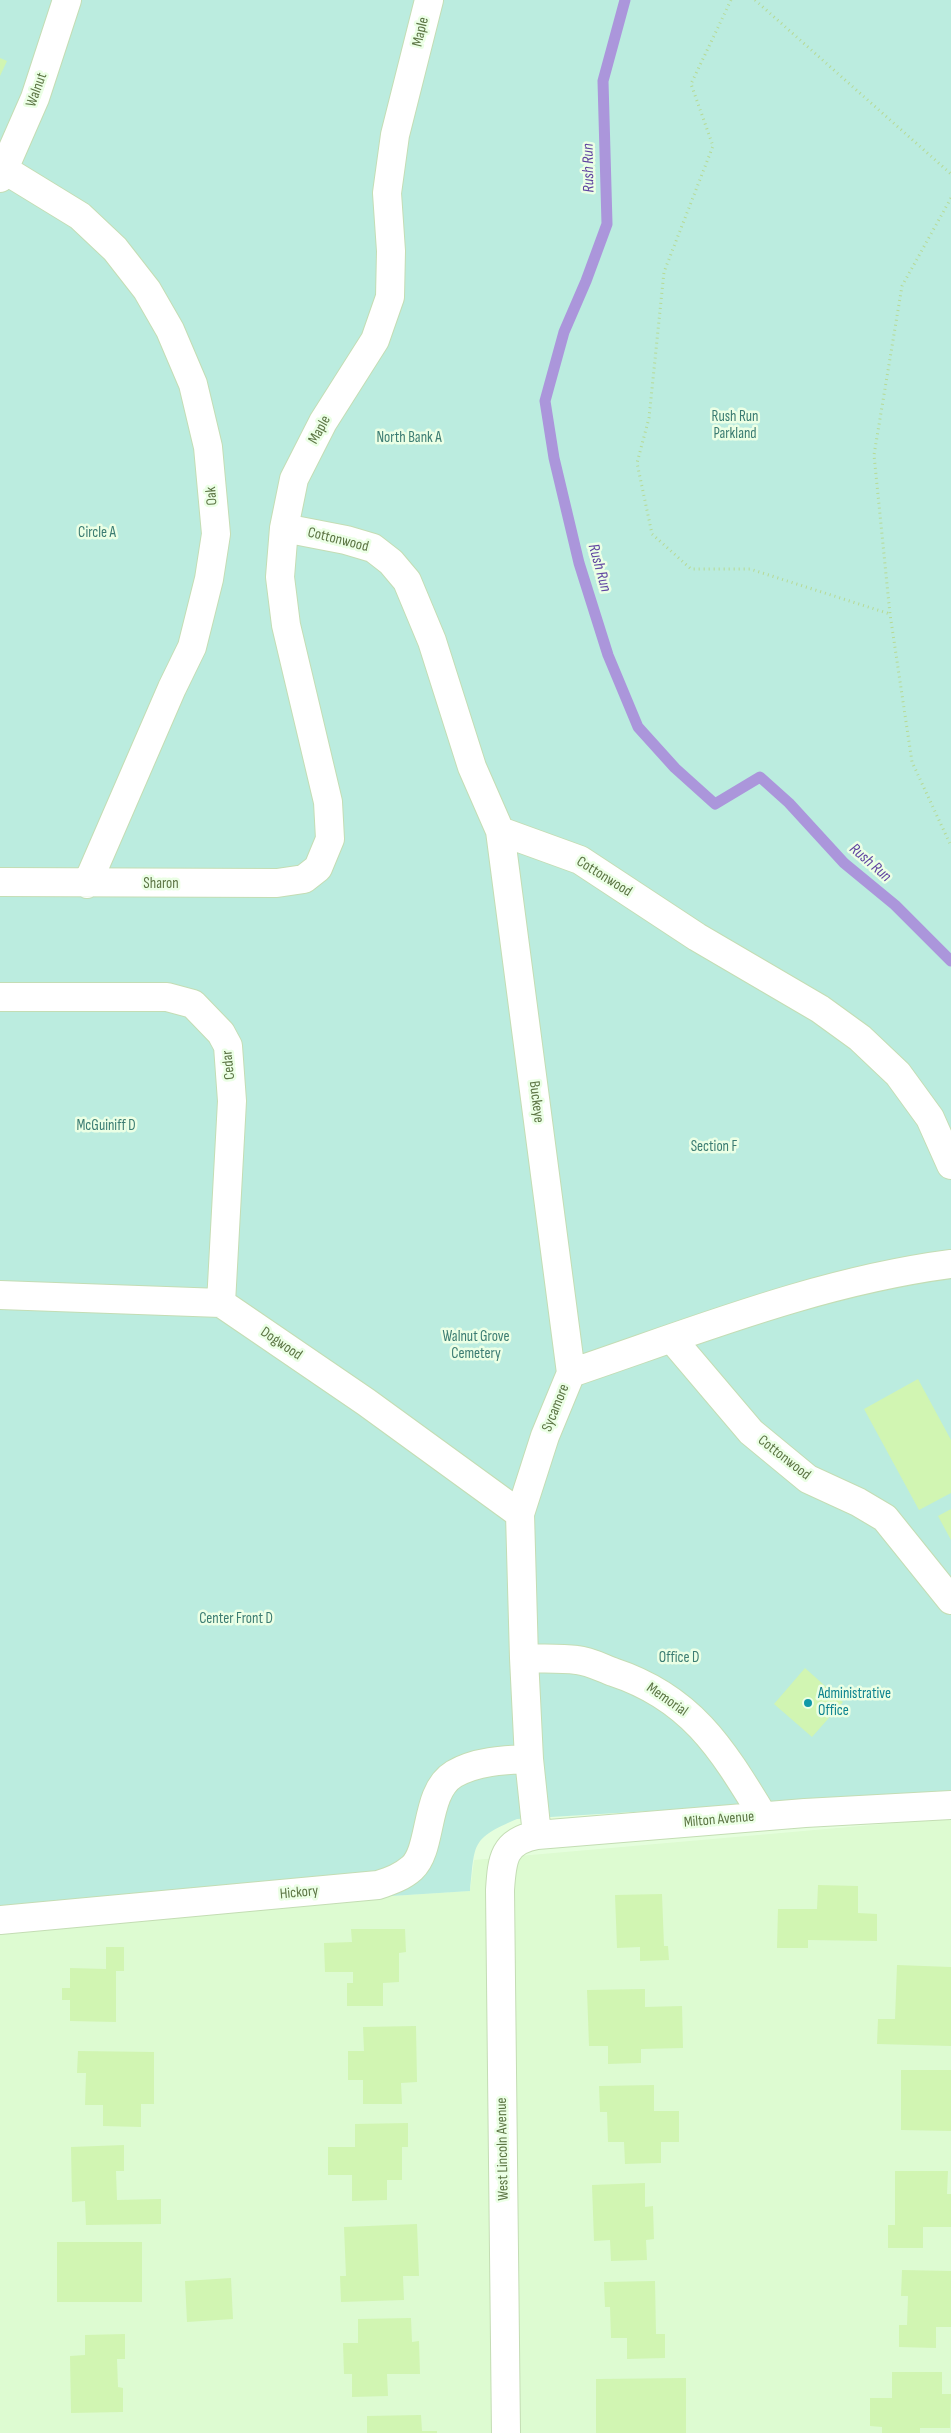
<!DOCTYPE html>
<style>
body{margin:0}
canvas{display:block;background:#e5fedd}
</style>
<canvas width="951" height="2433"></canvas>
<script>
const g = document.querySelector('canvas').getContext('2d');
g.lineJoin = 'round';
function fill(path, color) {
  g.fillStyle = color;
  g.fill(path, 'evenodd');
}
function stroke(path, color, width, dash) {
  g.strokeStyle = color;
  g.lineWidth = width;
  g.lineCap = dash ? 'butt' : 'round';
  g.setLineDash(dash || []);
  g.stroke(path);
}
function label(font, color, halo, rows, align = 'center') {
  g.font = font + ' "Sofia Sans Condensed",sans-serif';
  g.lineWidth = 5;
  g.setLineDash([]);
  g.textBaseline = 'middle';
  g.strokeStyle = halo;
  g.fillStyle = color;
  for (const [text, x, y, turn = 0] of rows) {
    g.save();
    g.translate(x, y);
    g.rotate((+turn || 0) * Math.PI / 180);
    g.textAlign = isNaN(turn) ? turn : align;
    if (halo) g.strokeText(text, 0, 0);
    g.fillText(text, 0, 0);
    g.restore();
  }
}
const residential = new Path2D(`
 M951,1818v615h-951v-512l470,-30 4,-31z`);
const green = new Path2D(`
 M0,0h951v1793l-434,26c-46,20 -42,23 -47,72l-470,30z`);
const stream = new Path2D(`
 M625,0l-22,81 4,143 -21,57 -22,51 -19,69 9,57 25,105 29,92 30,72 37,41 40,36 45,-27 29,26 55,60 51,42 56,56`);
const building = new Path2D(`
 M0,58l7,3 -7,15z
 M918,1379l33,61v53l-32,17 -55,-101z
 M951,1509v31l-13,-24z
 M805,1668l38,34 -31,35 -38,-33z
 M818,1885l40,1v27l19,1v27l-69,-1v8h-31l1,-39h39z
 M662,1894l2,52h4l1,14 -29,1v-14l-23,1 -2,-53z
 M351,1929h54l1,23 -7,1v29l-16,1v23h-36v-23h6v-11h-28l-1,-29 28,-1z
 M106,1947h18v24h-8v51l-46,-1v-21h-8v-12h8v-20l36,1z
 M897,1965l54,2v79l-74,-2 1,-25h17z
 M645,1989v18l37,-1 1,42 -42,1v14l-33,1v-18h-19l-2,-56z
 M416,2026l1,56 -16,1 1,21h-39v-24h-15v-29h16l-1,-24z
 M78,2051l76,1v52h-13v23l-38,-1v-21h-18l1,-32h-9z
 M901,2070h50v61l-50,-1z
 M654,2085v26h25v31h-18v21l-36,1 -1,-22h-16l-1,-30h-7l-1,-26z
 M408,2123v24h-6v33h-15v20l-35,1v-26h-24v-28h27v-23z
 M124,2145v26h-8l1,29 44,-1v25l-75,1 -1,-24 -13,1 -1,-55z
 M895,2171h53l-1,23h4v33h-28v21h-35v-23h7z
 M645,2183v24l8,-1 1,33 -8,1 1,20 -36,1 -1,-21 -16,1 -2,-56z
 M417,2224l2,52h-16l1,24 -63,2 -1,-26h6l-2,-49z
 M57,2242h85v60h-85z
 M902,2270l49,1v56h-15v21l-37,-1v-22h8l1,-29h-7z
 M231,2278l2,41 -46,3 -2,-41z
 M655,2281l1,53h9v24l-38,1v-21h-16l-1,-31h-5l-1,-25z
 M411,2318l1,24 7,-1 1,33h-33l1,22 -36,1v-23h-8l-1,-31h15v-24z
 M125,2334v25h-8l1,28 5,1v24l-52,1 -1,-57 15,-1v-20z
 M892,2372h50v22h9l-1,34h-30v5h-38v-6l-12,-1v-28h22z
 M686,2378v55h-90v-54z
 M421,2415l1,16h15v2h-70v-17z`);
const path = new Path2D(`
 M731,0l-40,84 22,62 -49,126 -15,146 -12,45 15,71 39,35h59l140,45
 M755,0l196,174
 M951,198l-49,88 -28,169 16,159 22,148 39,84`);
const minor = new Path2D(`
 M0,167l80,49 35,33 32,41 23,40 23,54 15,63 8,87 -7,45 -17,68 -20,41 -85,196
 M0,178l35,-80 32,-98
 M284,528l62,12 27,8 18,14 16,19 25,60 40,126 28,64 80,29 117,77 123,72 40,29 38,36 32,44 21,47
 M500,831l71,542
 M0,882l277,1 27,-4 14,-11 12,-29 -2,-37 -42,-177 -6,-48 4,-49 10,-49 29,-57 52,-82 15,-43 1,-46 -4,-58 8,-58 34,-135
 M0,997h167l26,7 28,29 7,13 4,55 -11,202
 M0,1295l221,8 145,99 154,112
 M672,1339l79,93 57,47 50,23 27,16 66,82
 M524,1658c17,1 35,0 53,2 12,1 25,8 36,12 79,26 109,77 150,144
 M537,1835l-8,-76 -5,-101 -4,-144 25,-78 26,-63c124,-42 249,-92 380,-109
 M0,1920l378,-35c12,-4 24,-8 34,-17 21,-19 12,-76 42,-94 22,-13 50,-14 75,-15
 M506,2433l-6,-543c2,-30 3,-49 37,-55l268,-22 146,-8`);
const markers = [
 [808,1703,5,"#0f9aa8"]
];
const streetNames = [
 ["Maple",421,32,-77],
 ["Walnut",37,90,-70],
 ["Maple",320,430,-61],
 ["Oak",212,496,-95],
 ["Cottonwood",338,540,14],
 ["Cottonwood",604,877,32],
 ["Sharon",161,884],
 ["Cedar",229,1065,-96],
 ["Buckeye",536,1102,83],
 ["Dogwood",281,1344,34],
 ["Sycamore",556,1408,-68],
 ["Cottonwood",784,1458,38],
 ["Memorial",667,1700,35],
 ["Milton Avenue",719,1820,-5],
 ["Hickory",299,1893,-5],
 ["West Lincoln Avenue",503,2149,-91]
];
const parkNames = [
 ["Rush Run",735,417],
 ["Parkland",735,434],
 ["North Bank A",409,438],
 ["Circle A",97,533],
 ["McGuiniff D",106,1126],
 ["Section F",714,1147],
 ["Walnut Grove",476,1337],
 ["Cemetery",476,1354],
 ["Center Front D",236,1619],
 ["Office D",679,1658]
];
const cultureNames = [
 ["Administrative",818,1694],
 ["Office",818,1711]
];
const waterNames = [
 ["Rush Run",589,168,-91],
 ["Rush Run",599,568,74],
 ["Rush Run",870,863,41]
];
fill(residential, '#ddfbd1');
fill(green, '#bbecdf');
stroke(stream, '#ab96db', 11);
fill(building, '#d1f5b2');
stroke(minor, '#c4ddb4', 30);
stroke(path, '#b6da96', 3, [1, 4]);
stroke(minor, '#fff', 28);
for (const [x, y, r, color] of markers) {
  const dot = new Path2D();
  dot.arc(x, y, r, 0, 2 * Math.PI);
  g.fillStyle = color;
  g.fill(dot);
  stroke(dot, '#ebffe5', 2);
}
label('15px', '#5c7544', '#ebffe5', streetNames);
label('15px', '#3b7c72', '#ebffe5', parkNames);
label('15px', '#0d838f', '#ebffe5', cultureNames, 'left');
label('italic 16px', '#6044a0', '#ebffe5', waterNames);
</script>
